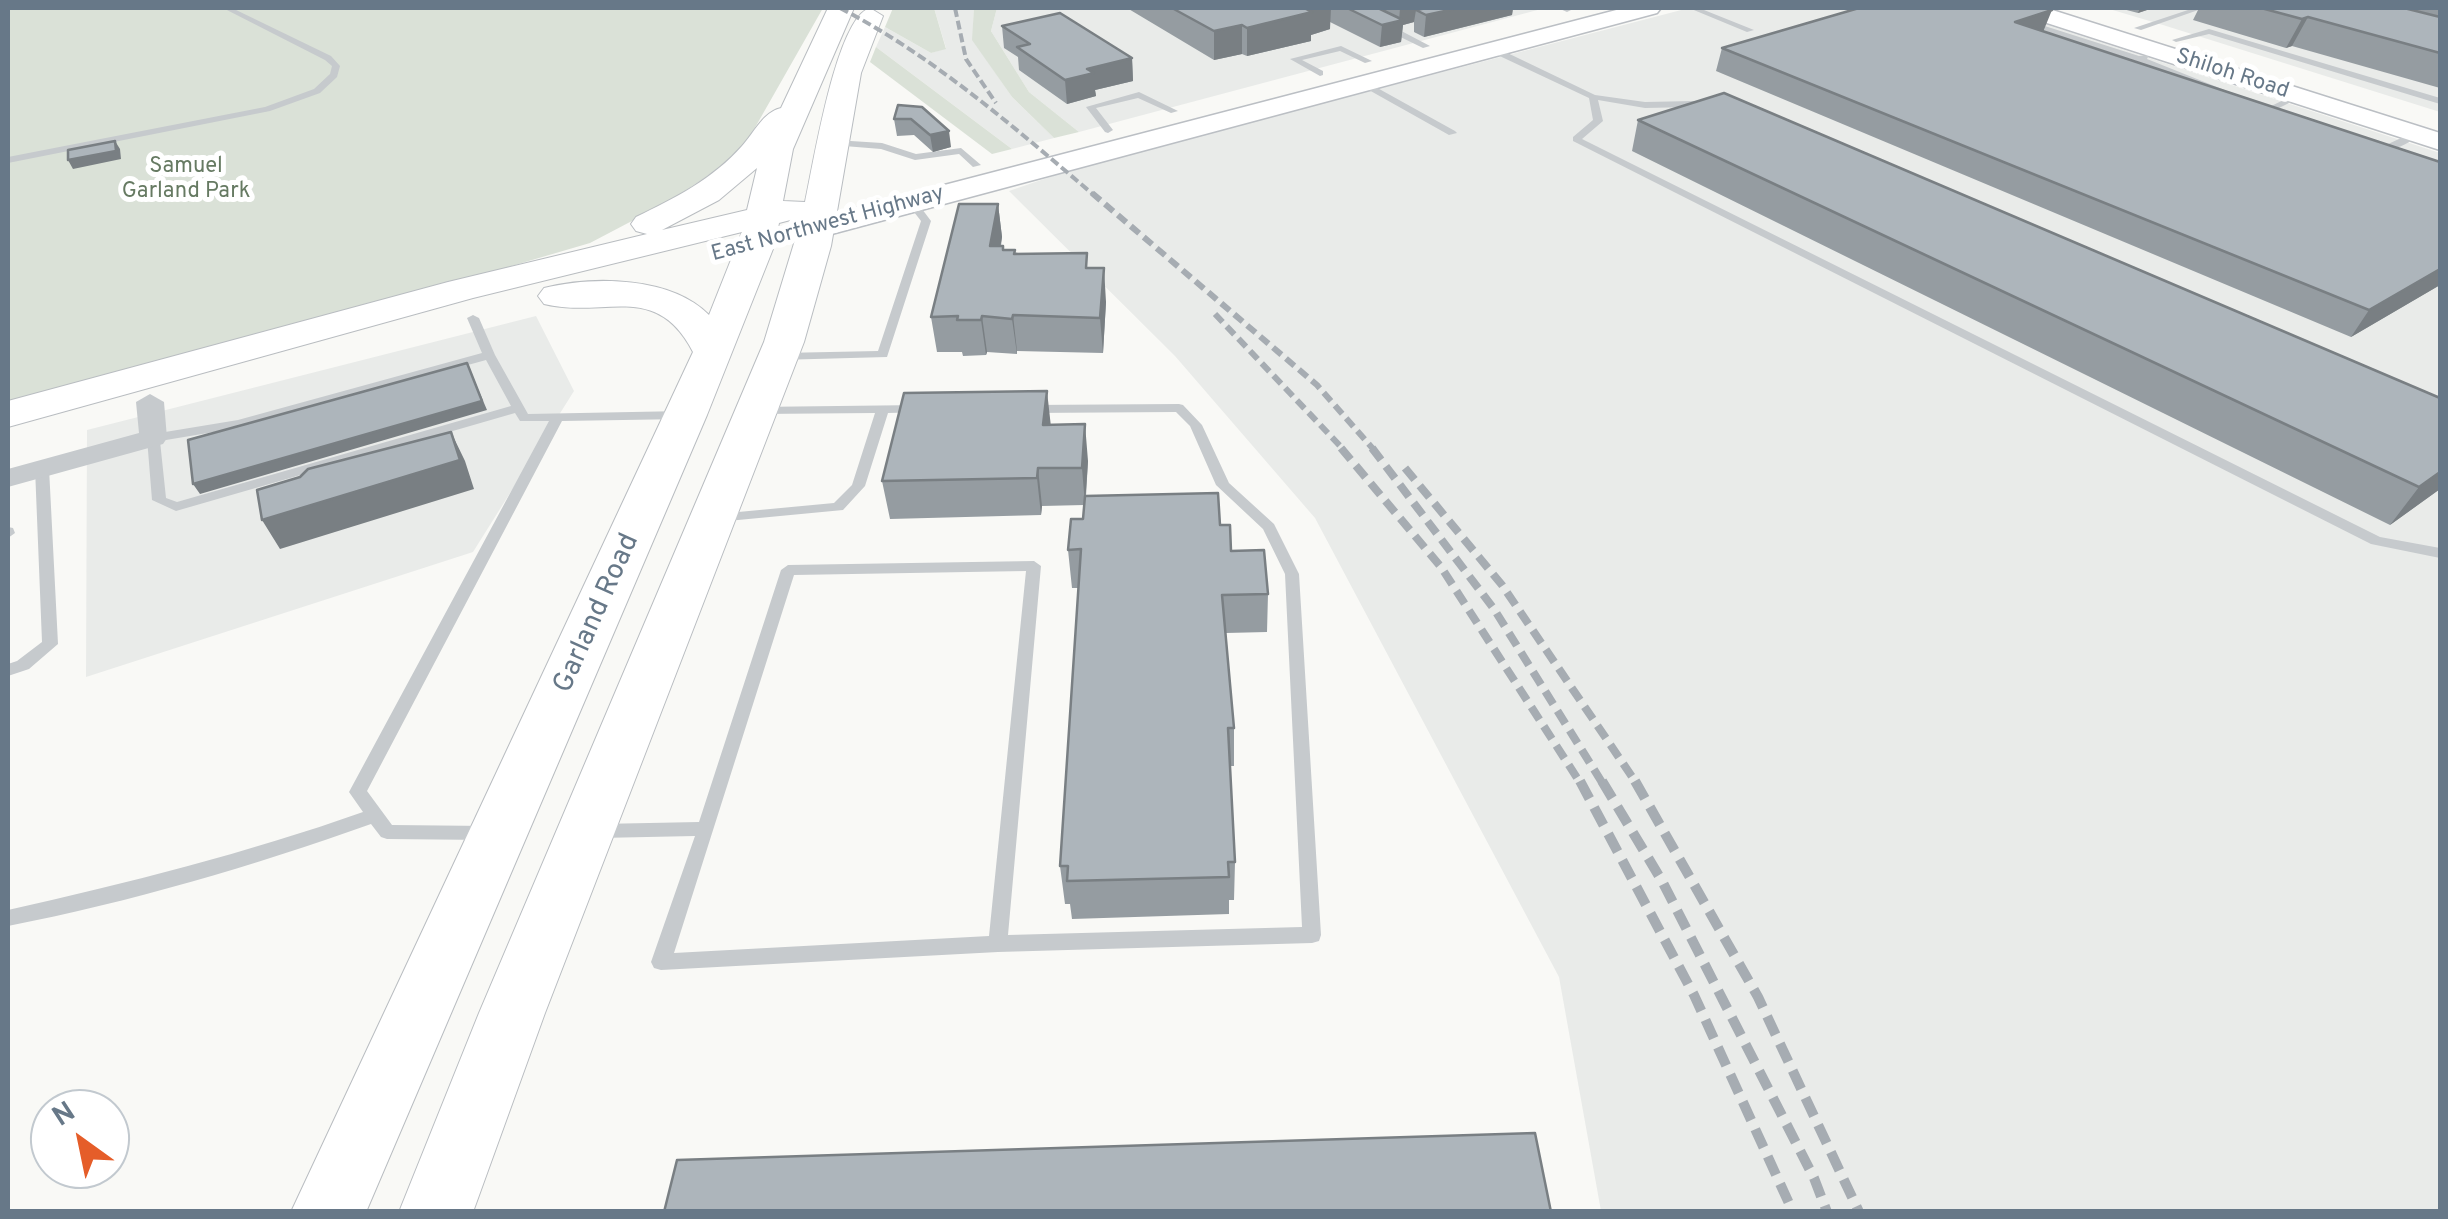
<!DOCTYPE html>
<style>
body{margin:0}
#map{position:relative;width:2448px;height:1219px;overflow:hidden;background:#f9f9f6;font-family:Overpass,sans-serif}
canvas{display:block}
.frame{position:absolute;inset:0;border:10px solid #677888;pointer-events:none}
.north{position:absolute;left:30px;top:1089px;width:100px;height:100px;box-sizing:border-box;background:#fff;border:2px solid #c2c9cf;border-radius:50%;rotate:327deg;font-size:28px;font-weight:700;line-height:40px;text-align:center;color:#677888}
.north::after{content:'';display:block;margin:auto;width:35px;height:45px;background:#e55d29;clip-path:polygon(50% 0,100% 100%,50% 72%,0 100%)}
</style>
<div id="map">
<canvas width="2448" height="1219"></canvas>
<div class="frame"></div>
<div class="north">N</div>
</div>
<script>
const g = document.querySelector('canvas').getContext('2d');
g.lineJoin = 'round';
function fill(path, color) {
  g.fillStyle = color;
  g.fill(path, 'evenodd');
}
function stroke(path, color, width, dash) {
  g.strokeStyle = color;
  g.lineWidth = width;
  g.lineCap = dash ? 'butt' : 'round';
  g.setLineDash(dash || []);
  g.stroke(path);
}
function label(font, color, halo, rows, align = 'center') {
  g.font = font + ' Overpass,sans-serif';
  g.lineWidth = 10;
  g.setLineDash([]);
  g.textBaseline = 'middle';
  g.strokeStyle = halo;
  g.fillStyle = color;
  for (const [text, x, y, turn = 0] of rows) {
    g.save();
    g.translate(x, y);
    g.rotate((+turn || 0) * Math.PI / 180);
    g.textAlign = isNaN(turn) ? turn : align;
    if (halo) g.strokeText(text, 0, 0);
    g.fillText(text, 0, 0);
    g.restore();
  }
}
const built = new Path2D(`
 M934,8h40l-1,32 39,57 42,41 -42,11 -136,-102 9,-20 46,26 15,-5z
 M997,8h548l-466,124 -50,-40 -38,-61z
 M1689,8h307l444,145v1058h-839l-42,-234 -244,-459 -140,-162 -166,-165 76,-26z
 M2106,8h334v104l-277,-87z
 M536,316l38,75 -101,161 -387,125 1,-247z`);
const green = new Path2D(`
 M8,8h815l-83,146 -70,47 -80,42 -351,103 -231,59z
 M893,8h41l12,41 -15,4 -46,-26z
 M974,8h23l-6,23 38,61 50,40 -25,6 -42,-41 -40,-57z
 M876,47l136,102 -20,5 -122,-92z`);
const service = new Path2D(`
 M223,8h9l99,48 9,10 -3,11 -17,16 -50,18 -262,52v-6l257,-50 49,-18 16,-15 2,-8 -7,-6z
 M1558,8h10l3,2 -4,2z
 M1689,8h10l55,22 -7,2z
 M2194,8h10l-63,22 -7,-2z
 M2029,21l110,35 10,-1 -2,4 90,36 -7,2 -94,-36 -110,-36 -1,-2z
 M1382,24h6l42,22 -7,2 -41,-20z
 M2209,29l231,69v6l-231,-70 -33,8 -4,-2z
 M1341,46l31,15 -7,2 -25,-12 -38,9 21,11v4l-3,1 -30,-17z
 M1489,47h6l100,48 50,7 49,-1 15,6 1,2 -4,3 -13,-5 -48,1 -47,-8 5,21 -21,18 798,398 60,11v10l-69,-14 -798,-403v-4l20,-17 -4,-22 -100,-47z
 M1363,80l92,51 2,2 -8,2 -89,-50 -1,-2z
 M1139,92l39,19 -7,2 -33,-15 -42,10 17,22 -5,3 -3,-1 -19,-25z
 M2296,94l7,2 -26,13 8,2v4l-20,-6z
 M2414,132l8,2c-18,12 -32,21 -52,10l5,-3 11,4z
 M835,140l47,3 34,11 45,-6 20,17 -8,2 -14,-13 -44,6 -34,-11 -49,-4 -2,-2z
 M908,201h8l15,20 -44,136 -109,3 -2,-3 6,-4 96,-2 43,-130 -14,-18z
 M473,315l6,3 16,37 33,59 156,-3 6,4 -6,4 -122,2 -195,370 25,34 96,1 6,2 3,5 -3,5 -6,2 -101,-1 -6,-2 -10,-13c-118,42 -240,78 -363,102v-16c120,-27 239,-57 355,-98l-14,-20 200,-371h-29l-5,-8 -339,98 -24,-11 -5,-62 6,-4 85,-14 244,-67 -15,-35zM486,360l25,46 -334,96 -11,-4 -6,-57 84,-14z
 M1179,404l4,1 19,20 27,58 45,41 25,50 22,361 -2,6 -7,2 -314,9 -337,18 -7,-2 -3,-6 44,-126 -96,2 -6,-2 -3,-5 3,-5 6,-2 100,-2 82,-252 7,-5 246,-4 7,5 -33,369 294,-8 -17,-353 -22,-45 -47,-44 -26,-59 -14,-14 -147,1 -6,-4 6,-4zM1026,571l-37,365 -315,17 120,-378z
 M921,405l4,1v6l-37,1 -23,73 -22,24 -126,12 -7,-4 7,-4 117,-11 18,-18 23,-72 -116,1 -6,-4 2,-3z
 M42,464l7,4 9,176 -29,25 -21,7v-12l9,-3 25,-19 -7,-174z
 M8,527l5,1 2,5 -7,5z`);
const minor = new Path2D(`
 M150,394l14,8 3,36 -4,6 -155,43v-18l131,-36 -3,-31z`);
const secondary = new Path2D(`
 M1624,8h37l-4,5 -829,222h-22l-5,-7 5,-7z
 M2012,8h34l394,125v17l-424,-137z`);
const primary = new Path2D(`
 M828,8h26l-61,141 -10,52 22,1c8,-35 31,-185 65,-194l13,8 -22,57 -30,173 -27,96 -259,671 -72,199h-74l80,-199 285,-671 38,-125 -23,6 -4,21 -68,171 -341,797h-75l402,-860c-37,-72 -89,-33 -149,-48l-6,-8 6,-8c49,-12 127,-12 165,27l33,-83 -269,66 -465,129v-26l440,-119 199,-48 -11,-3 -5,-7 5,-7c39,-19 77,-38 106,-71 12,-13 21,-34 39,-38zM757,168l-10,42 -85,20 57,-30z`);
const railFar3 = new Path2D(`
 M840,8c93,48 175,120 255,188
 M955,8l11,51 30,44`);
const railFar2 = new Path2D(`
 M1092,193l225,192 57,65
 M1215,314l129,136`);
const railFar1 = new Path2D(`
 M1341,448l100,119 140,217
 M1372,448l122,161 109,175
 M1405,468l97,117 135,199`);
const rail = new Path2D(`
 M1580,781l114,214 99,217
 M1602,781l60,100 152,297 13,34
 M1635,781l123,216 101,215`);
const wall = new Path2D(`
 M1127,8h386l-1,7 -88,22 -10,-5v-10l-11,3 -2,17 -21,5 -50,-25v7l-19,6v6l-64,15 -5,-2 -28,6z
 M2119,8h34l-15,5z
 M2199,8h241v80l-148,-42 -6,2 -93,-28z
 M1002,26l130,32 1,23 -38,9 1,6 -29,8 -48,-34 -1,-13 -14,-9z
 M2043,31l397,254 -89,52 -635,-266 6,-23z
 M898,105l53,42 -18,5 -19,-17 -17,1 -3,-17z
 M1638,120l802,369 -50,36 -758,-374z
 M998,204l4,33 -1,9h2l1,4 84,18 18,34 -3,51 -86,-2v3l-30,-2 -1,3 -23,1 -1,-4h-25l-6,-35z
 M1051,425l37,36 -2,35 134,29 11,26 37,43 -1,38 -41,1 8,95v38h-4l5,96 -1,38h-5v14l-157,5 -2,-15h-5l-5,-38 19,-278h-7l-4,-38 15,-31 1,-14 -42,1 -1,9 -151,4 -8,-38z`);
const shadedWall = new Path2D(`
 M1311,8h20l-1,21 -19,6v6l-64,15v-28z
 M1400,8h20l-1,4 -3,-2 -2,12 -11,3 -2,17 -21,5 2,-22 17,-4z
 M1436,8h77l-1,7 -88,22 2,-22z
 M2140,8h13l-15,5z
 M2052,10l-9,22 -28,-10z
 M2308,17l-16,29 -6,2 16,-29z
 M1242,25v29l-28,6v-29z
 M1132,58l1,23 -38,9 1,6 -29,8 -2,-24 22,-11z
 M949,131l2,16 -18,5 -3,-17z
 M115,141l5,8 1,10 -48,10 -5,-9z
 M998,204l4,33 -8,44 -4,-35z
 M1104,268l2,34 -3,51 -3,-35z
 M2440,269v16l-89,52 18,-27z
 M1013,315l4,36v3l-5,-35z
 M982,316l5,36 -1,3 -5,-35z
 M467,363l20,47 -287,84 -7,-10z
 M1047,391l4,36 -8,-2z
 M1085,424l3,37 -3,44 -3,-37z
 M451,432l14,29 9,28 -194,60 -18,-29z
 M1038,468l4,38 -1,9 -4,-37z
 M2440,472v17l-50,36 29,-38z`);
const building = new Path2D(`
 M1172,8h139l-5,1 6,3 -65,16 -5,-3 -28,6z
 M1347,8h31l25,12 -21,5z
 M1427,8h32l-33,7 -10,-5z
 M1859,8h185l8,2 -37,12 425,140v107l-71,41 -647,-262z
 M2261,8h143l36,9v36l-132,-36 -6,2z
 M1060,13l72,45 -45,11 7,4 -29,7 -48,-33 13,-3 -28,-18z
 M1724,93l716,305v74l-21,15 -781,-367z
 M898,105l24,2 27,24 -19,4 -19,-16h-17z
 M115,141l1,10 -48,9v-10z
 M959,204h39l-8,42h13v4h12l-1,4 73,-1 -1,15h18l-4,50 -87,-3 -1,4 -30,-3 -1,4h-24l1,-4 -27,1z
 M467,363l15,38 -289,83 -5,-44z
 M1047,391l-4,34 42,-1 -3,44h-44l-1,10 -155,3 22,-88z
 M451,432l9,28 -198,60 -5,-30 43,-13 8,-8z
 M1218,493l2,32h10l1,26 33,-1 4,44 -46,1 12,133h-6l7,134h-7l1,15 -162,4 1,-15h-8l21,-317 -13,1 3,-31h12l2,-23z
 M1535,1133l16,79h-887l13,-52z`);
const farStreetnames = [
 ["Shiloh Road",2232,75,18],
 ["East Northwest Highway",828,225,-15]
];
const farParknames = [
 ["Samuel",186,168],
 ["Garland Park",186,193]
];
const streetNames = [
 ["Garland Road",598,614,-66]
];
fill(built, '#e9ebe9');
fill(green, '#dae1d7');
stroke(secondary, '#bbbfc4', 3);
stroke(primary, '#b9bdc1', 2);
fill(service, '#c6cacd');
fill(minor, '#c6cacd');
fill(secondary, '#fff');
fill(primary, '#fff');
stroke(railFar3, '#a6acb2', 4, [9, 4]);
stroke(railFar2, '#a6acb2', 6, [11, 6]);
stroke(railFar1, '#a6acb2', 8, [15, 8]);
stroke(rail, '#a6acb2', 10, [20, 10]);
fill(wall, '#959ca1');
fill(shadedWall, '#797f83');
fill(building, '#adb5bb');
stroke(building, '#797f83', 2.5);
label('22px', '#677888', '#fff', farStreetnames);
label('22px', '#667a62', '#fff', farParknames);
label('28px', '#677888', '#fff', streetNames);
</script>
